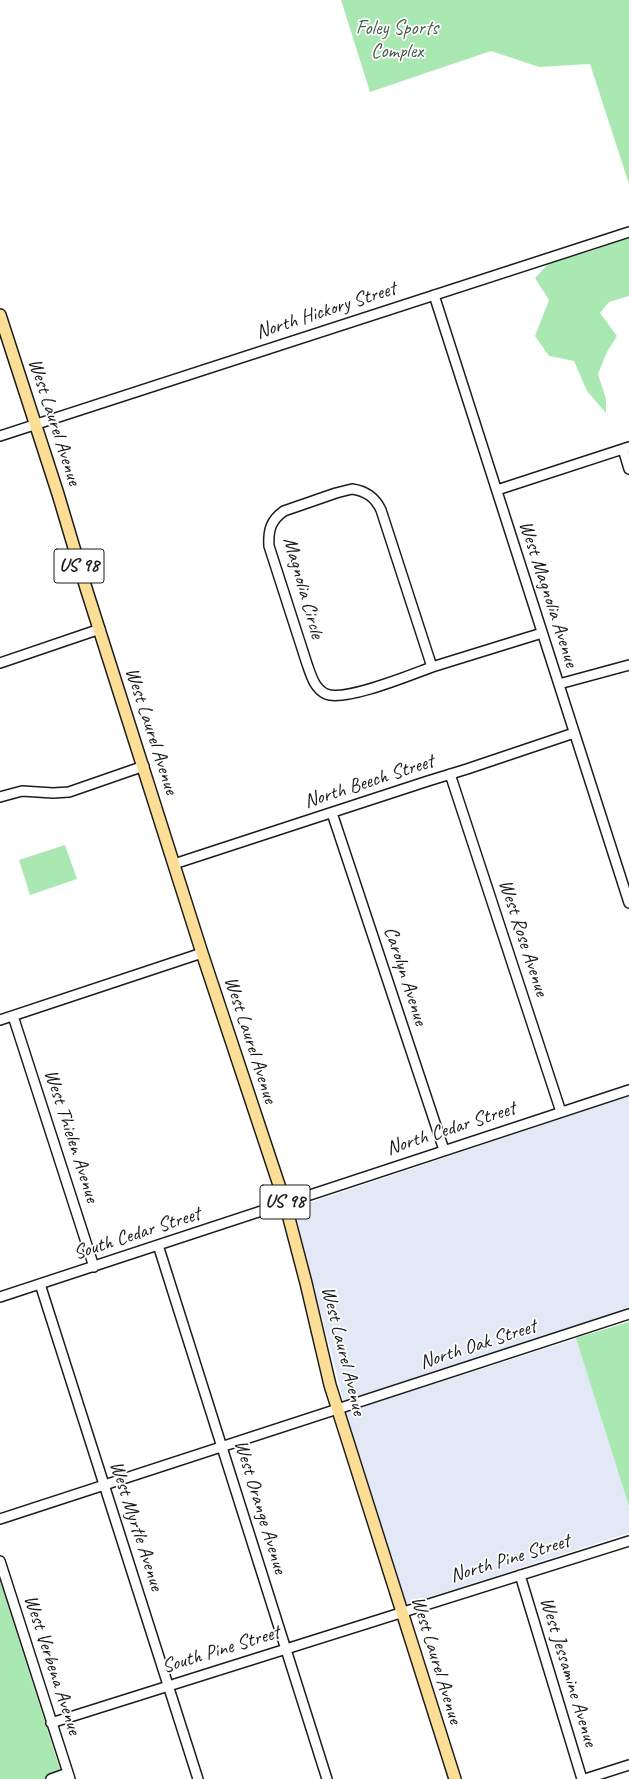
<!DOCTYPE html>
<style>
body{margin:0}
canvas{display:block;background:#fff}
</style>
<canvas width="629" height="1779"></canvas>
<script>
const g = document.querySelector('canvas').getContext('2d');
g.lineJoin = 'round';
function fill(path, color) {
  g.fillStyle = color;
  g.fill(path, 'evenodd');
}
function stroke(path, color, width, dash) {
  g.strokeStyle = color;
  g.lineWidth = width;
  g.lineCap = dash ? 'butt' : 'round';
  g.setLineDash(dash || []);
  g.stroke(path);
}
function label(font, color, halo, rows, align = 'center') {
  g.font = font + ' Caveat,sans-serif';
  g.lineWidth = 3.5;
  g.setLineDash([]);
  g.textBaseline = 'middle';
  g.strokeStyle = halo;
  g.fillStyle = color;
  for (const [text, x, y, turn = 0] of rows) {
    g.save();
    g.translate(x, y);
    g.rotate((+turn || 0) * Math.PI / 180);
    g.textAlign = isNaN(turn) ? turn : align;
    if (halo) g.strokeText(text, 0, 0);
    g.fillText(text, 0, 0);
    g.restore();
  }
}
const built = new Path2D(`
 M629,1096v216l-285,91 -50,-195z
 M629,1322v211l-224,72 -62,-192z`);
const green = new Path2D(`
 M341,0h288v184l-39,-120 -51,3 -48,-16 -121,41z
 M629,235v61l-20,6 -9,11 17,23 -10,16 -9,22 8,25v14l-19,-22 -13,-30 -25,-5 -14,-20 14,-36 -14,-22 14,-15 45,-13z
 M65,845l12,34 -47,16 -11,-35z
 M629,1322v184l-53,-168z
 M0,1581l63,198h-63z`);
const minor = new Path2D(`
 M434,295l195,608
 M0,436l629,-204
 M623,449l6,20
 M352,489c14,2 23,8 29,21l51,157c-22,8 -87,35 -106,27 -12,-6 -15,-19 -19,-30l-38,-118c-1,-16 2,-26 15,-35l52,-18z
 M497,490l132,-43
 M0,663l100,-34
 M432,667l110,-34
 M559,684l70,-19
 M450,774l111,338
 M0,797l22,-6 31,2 16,-1 75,-26
 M332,813l112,337
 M174,864l254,-83 39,-12 107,-36
 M13,1016l81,251
 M0,1020l202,-67
 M158,1245l169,534
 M40,1284l158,495
 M0,1297l629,-207
 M0,1519l629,-205
 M0,1561l70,218
 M520,1575l62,204
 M51,1723l578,-182
 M51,1779l17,-6
 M585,1779l44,-14`);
const major = new Path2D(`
 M0,315l58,179 28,94 116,365 83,250 21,80 24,102 125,394`);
const shields = [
 [79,566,50],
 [285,1202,50]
];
const shieldNames = [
 ["US 98",79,566],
 ["US 98",285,1202]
];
const parkNames = [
 ["Foley Sports",397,29],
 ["Complex",397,52]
];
const streetNames = [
 ["North Hickory Street",326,311,-18],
 ["West Laurel Avenue",54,422,72],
 ["Magnolia Circle",303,588,74],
 ["West Magnolia Avenue",548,594,72],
 ["West Laurel Avenue",151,731,72],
 ["North Beech Street",369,782,-18],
 ["West Rose Avenue",523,938,72],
 ["Carolyn Avenue",405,976,72],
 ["West Laurel Avenue",250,1040,72],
 ["North Cedar Street",451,1129,-18],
 ["West Thielen Avenue",71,1136,72],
 ["South Cedar Street",137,1234,-18],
 ["North Oak Street",478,1345,-18],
 ["West Laurel Avenue",343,1351,76],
 ["West Orange Avenue",260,1507,73],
 ["West Myrtle Avenue",136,1526,72],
 ["North Pine Street",510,1559,-17],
 ["South Pine Street",221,1650,-17],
 ["West Laurel Avenue",436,1660,73],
 ["West Verbena Avenue",52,1665,72],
 ["West Jessamine Avenue",568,1672,73]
];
fill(built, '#e2e8f6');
fill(green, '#a9e9b1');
stroke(minor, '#1c1c1c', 12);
stroke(major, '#1c1c1c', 14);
stroke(minor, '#fff', 9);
stroke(major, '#fcde96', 11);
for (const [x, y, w] of shields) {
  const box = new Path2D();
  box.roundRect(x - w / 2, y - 17, w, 34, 3);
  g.fillStyle = '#fff';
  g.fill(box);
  stroke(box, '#1c1c1c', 1);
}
label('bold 19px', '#1c1c1c', null, shieldNames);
label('20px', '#465a49', '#fff', parkNames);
label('20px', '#1c1c1c', '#fff', streetNames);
</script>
